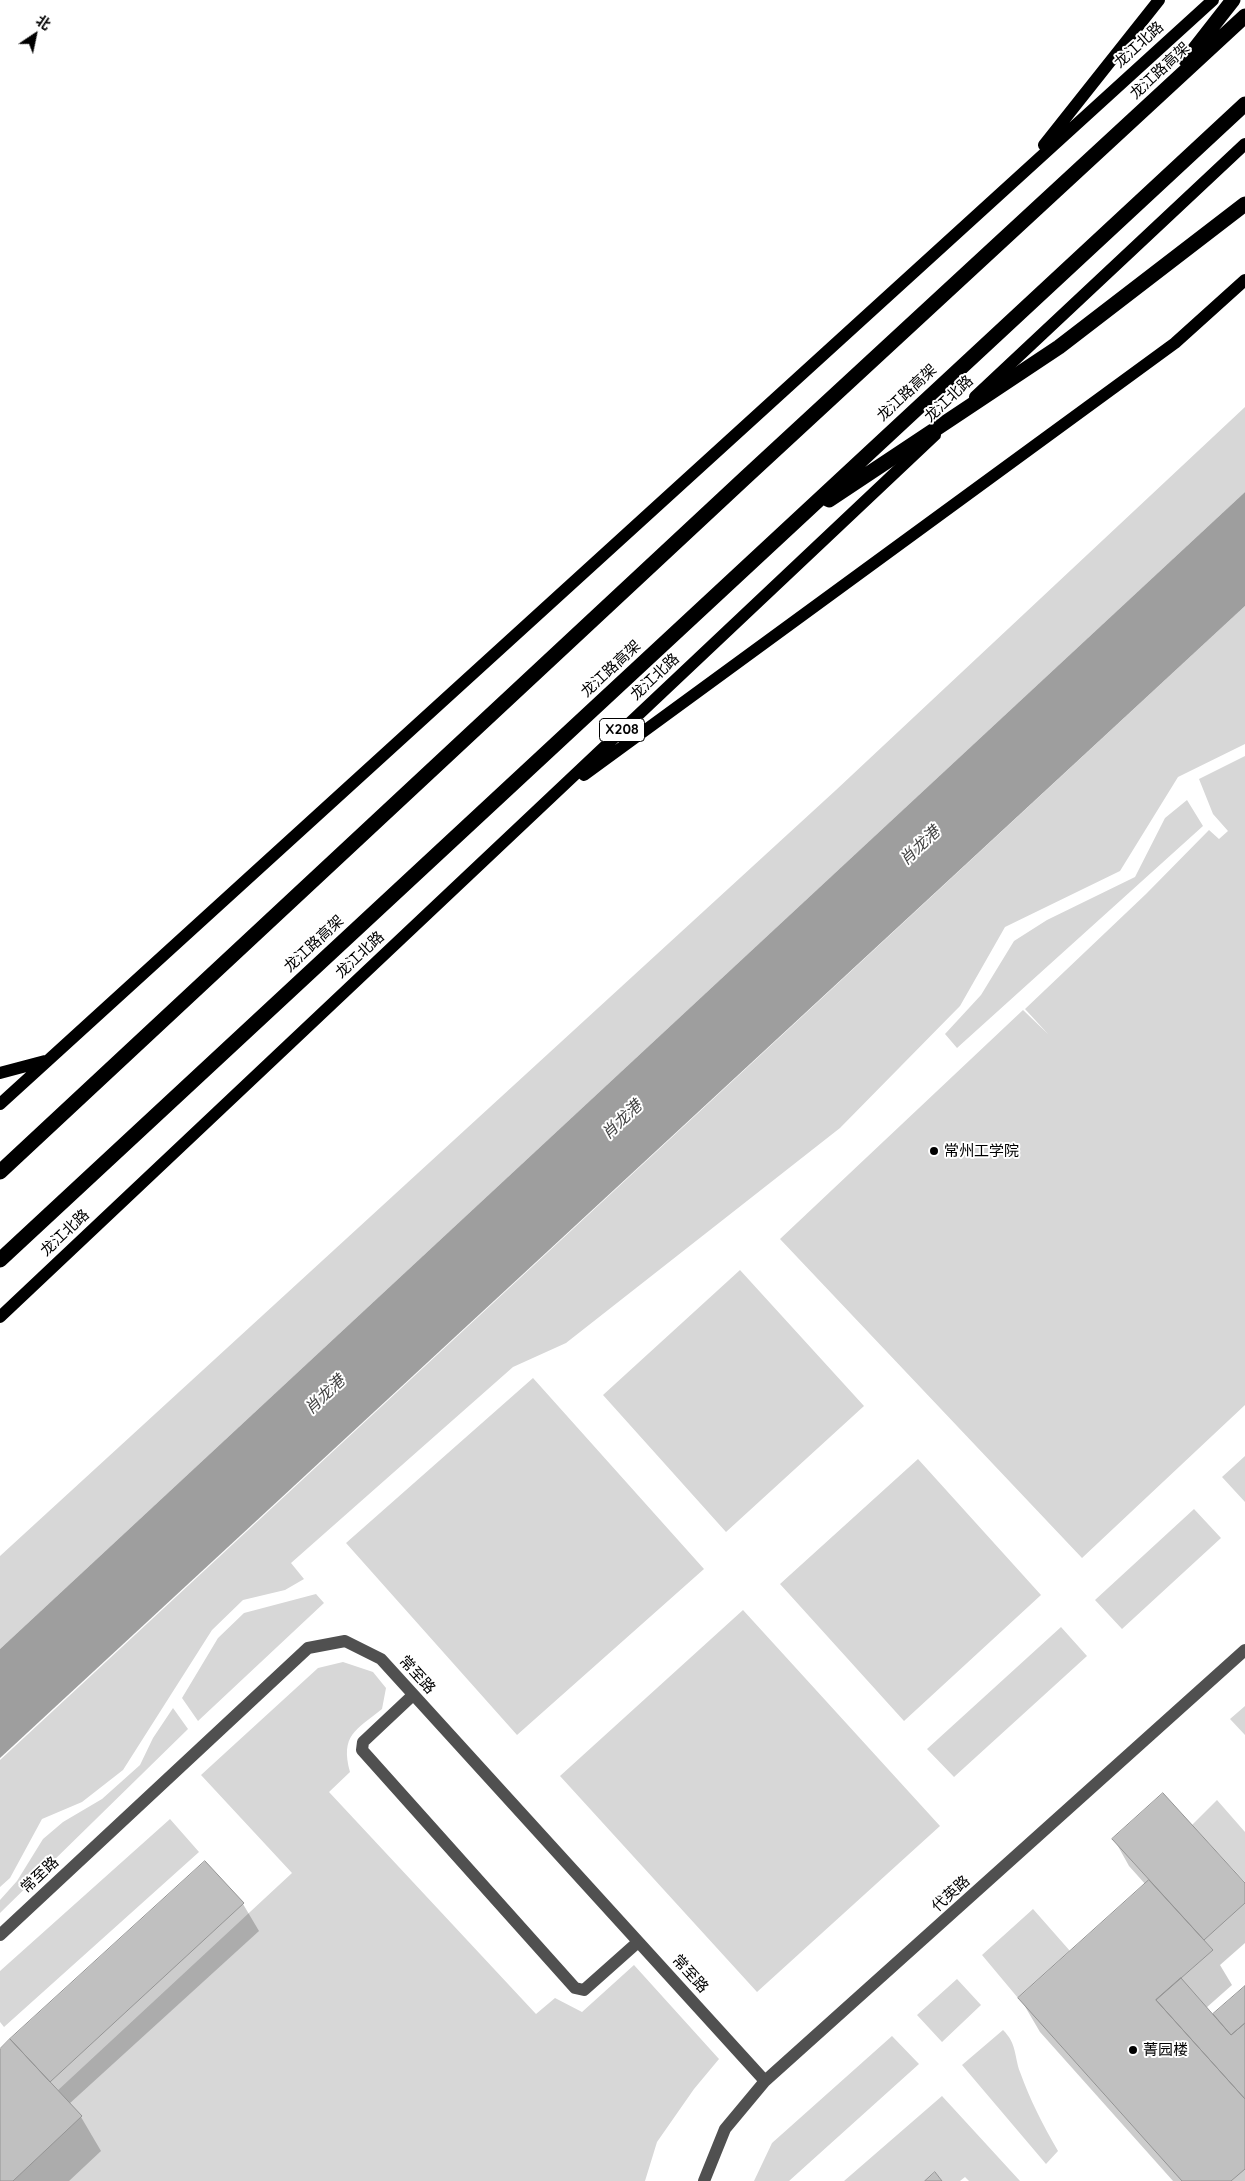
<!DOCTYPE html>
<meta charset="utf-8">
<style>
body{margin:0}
#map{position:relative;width:1245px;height:2181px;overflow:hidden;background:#fff;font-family:Quicksand,"Noto Sans SC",sans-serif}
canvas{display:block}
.north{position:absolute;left:10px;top:10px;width:50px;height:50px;-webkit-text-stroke:4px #fff;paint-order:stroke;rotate:34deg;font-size:14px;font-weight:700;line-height:20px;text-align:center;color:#000}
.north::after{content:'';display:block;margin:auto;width:18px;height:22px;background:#000;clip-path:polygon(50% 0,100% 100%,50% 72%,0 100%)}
</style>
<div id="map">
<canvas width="1245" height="2181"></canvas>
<div class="north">北</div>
</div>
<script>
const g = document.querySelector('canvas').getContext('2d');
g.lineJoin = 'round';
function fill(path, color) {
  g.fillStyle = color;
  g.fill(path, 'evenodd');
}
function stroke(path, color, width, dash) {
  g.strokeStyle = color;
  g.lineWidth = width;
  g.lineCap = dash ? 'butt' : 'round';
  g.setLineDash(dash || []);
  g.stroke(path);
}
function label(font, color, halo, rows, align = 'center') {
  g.font = font + ' Quicksand,"Noto Sans SC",sans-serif';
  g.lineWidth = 4;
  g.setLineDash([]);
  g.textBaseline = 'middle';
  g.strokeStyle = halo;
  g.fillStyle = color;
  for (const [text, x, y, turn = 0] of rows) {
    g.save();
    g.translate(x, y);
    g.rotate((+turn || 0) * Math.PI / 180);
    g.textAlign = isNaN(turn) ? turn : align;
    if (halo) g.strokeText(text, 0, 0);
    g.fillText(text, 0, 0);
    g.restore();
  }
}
const green = new Path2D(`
 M1245,407v85l-1245,1157v-93l836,-766z
 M1245,606v138l-67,33 -58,94 -115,56 -45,79 -120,122 -274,215 -53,24 -222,196 13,16 -19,11 -42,10 -31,30 -89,140 -41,32 -40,17 -32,59 -10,9v-127z
 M1245,756v649l-163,153 -302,-319 243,-229 25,24 -23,-25 121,-115 63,-64 10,9 9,-8 -15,-17 -14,-35z
 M1187,800l16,26 -246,222 -12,-14 36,-39 33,-54 33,-21 88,-43 30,-59z
 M740,1270l124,136 -138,126 -123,-137z
 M533,1378l171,191 -187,166 -171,-192z
 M1245,1456v46l-23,-25z
 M918,1459l123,136 -137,126 -124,-137z
 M1194,1509l27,29 -99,91 -27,-29z
 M316,1594l8,9 -126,118 -16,-23 36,-60 26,-25z
 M743,1610l197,216 -183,166 -197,-216z
 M1061,1627l26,29 -133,121 -27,-28z
 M343,1662l30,10 13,16 -4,21c-26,21 -42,26 -32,63l-21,20 207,222 19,-16 27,14 52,-47 85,94 -25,30 -37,53 -12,39h-645v-37l292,-271 -91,-98 117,-107z
 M1245,1706v29l-15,-16z
 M173,1708l15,21 -188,184v-13l17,-19 26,-42 20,-17 39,-23 38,-34 13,-27z
 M1217,1800l28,32v50l-53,-57z
 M170,1819l29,33 -195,175 -4,-5v-51z
 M1033,1909l37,42 -52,47 -36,-43z
 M957,1979l24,26 -39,37 -25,-27z
 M1003,2030c14,14 11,25 17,42 10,28 23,53 38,79l-12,13 -84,-99z
 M892,2036l27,28 -130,117h-35l18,-38z
 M942,2096l78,85h-51l-4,-4 -5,4h-18l-7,-9 -10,9h-81z`);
const water = new Path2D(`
 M1245,492v114l-1245,1152v-109z`);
const shadow = new Path2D(`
 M1114,1839l131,46v58l-25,22 12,20 -26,23 7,8 32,-28v193h-72l-133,-149 -20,-34 126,-113 -17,-19z
 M205,1862l38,42 16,27 -190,173 12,13 20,34 -32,30h-69v-131z`);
const building = new Path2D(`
 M1163,1793l82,90v20l-41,37 -92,-101z
 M205,1861l39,42 -194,179 -40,-43z
 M1149,1880l64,70 -57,50 89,99v70l-14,12h-49l-164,-183z
 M1181,1978l50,57 14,-12v76l-89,-99z
 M1245,1986v37l-14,12 -18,-21z
 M10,2039l72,77 -69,65h-13v-132z
 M935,2172l7,9h-17z`);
const minor = new Path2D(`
 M413,1695l-50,47 -1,8 213,238 9,2 54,-48
 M0,1935l308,-287 37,-7 36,18 384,422
 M704,2181l21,-52 40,-48 480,-431`);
const major = new Path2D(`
 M1044,145l115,-145
 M975,397l270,-253
 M584,775l591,-432 70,-63
 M0,1073l45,-12
 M0,1104l1213,-1104
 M0,1317l935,-882`);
const highway = new Path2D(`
 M1186,60l47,-60
 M829,500l230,-153 186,-143
 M0,1172l746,-695 499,-461
 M0,1260l1245,-1156`);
const markers = [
 [934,1151,5,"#000"],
 [1133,2050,5,"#000"]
];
const shields = [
 [622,730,45]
];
const shieldNames = [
 ["X208",622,730]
];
const streetNames = [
 ["龙江北路",1139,45,-42],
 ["龙江路高架",1160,71,-43],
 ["龙江路高架",907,393,-43],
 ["龙江北路",949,399,-43],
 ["龙江路高架",611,669,-43],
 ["龙江北路",655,677,-43],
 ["龙江路高架",314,944,-43],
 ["龙江北路",360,955,-43],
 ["龙江北路",65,1233,-43],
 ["常至路",417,1675,48],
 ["常至路",40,1875,-43],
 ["代英路",951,1894,-42],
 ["常至路",690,1974,48]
];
const poiNames = [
 ["常州工学院",944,1151],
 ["菁园楼",1143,2050]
];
const waterNames = [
 ["肖龙港",920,846,-43],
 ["肖龙港",622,1120,-43],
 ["肖龙港",325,1395,-43]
];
fill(green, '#d7d7d7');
fill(water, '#9e9e9e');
fill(shadow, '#0003');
fill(building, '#c0c0c0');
stroke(building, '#949494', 1);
stroke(minor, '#505050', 12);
stroke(major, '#000', 12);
stroke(highway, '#000', 15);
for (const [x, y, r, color] of markers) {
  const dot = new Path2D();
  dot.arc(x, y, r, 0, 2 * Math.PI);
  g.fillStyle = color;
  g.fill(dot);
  stroke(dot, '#fff', 2);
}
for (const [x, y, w] of shields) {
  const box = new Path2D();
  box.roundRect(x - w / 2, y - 11.5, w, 23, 4);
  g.fillStyle = '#fff';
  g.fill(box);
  stroke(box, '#000', 1);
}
label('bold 14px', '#000', null, shieldNames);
label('15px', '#000', '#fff', streetNames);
label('15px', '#000', '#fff', poiNames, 'left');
label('italic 16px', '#3f3f3f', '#fff', waterNames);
</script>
